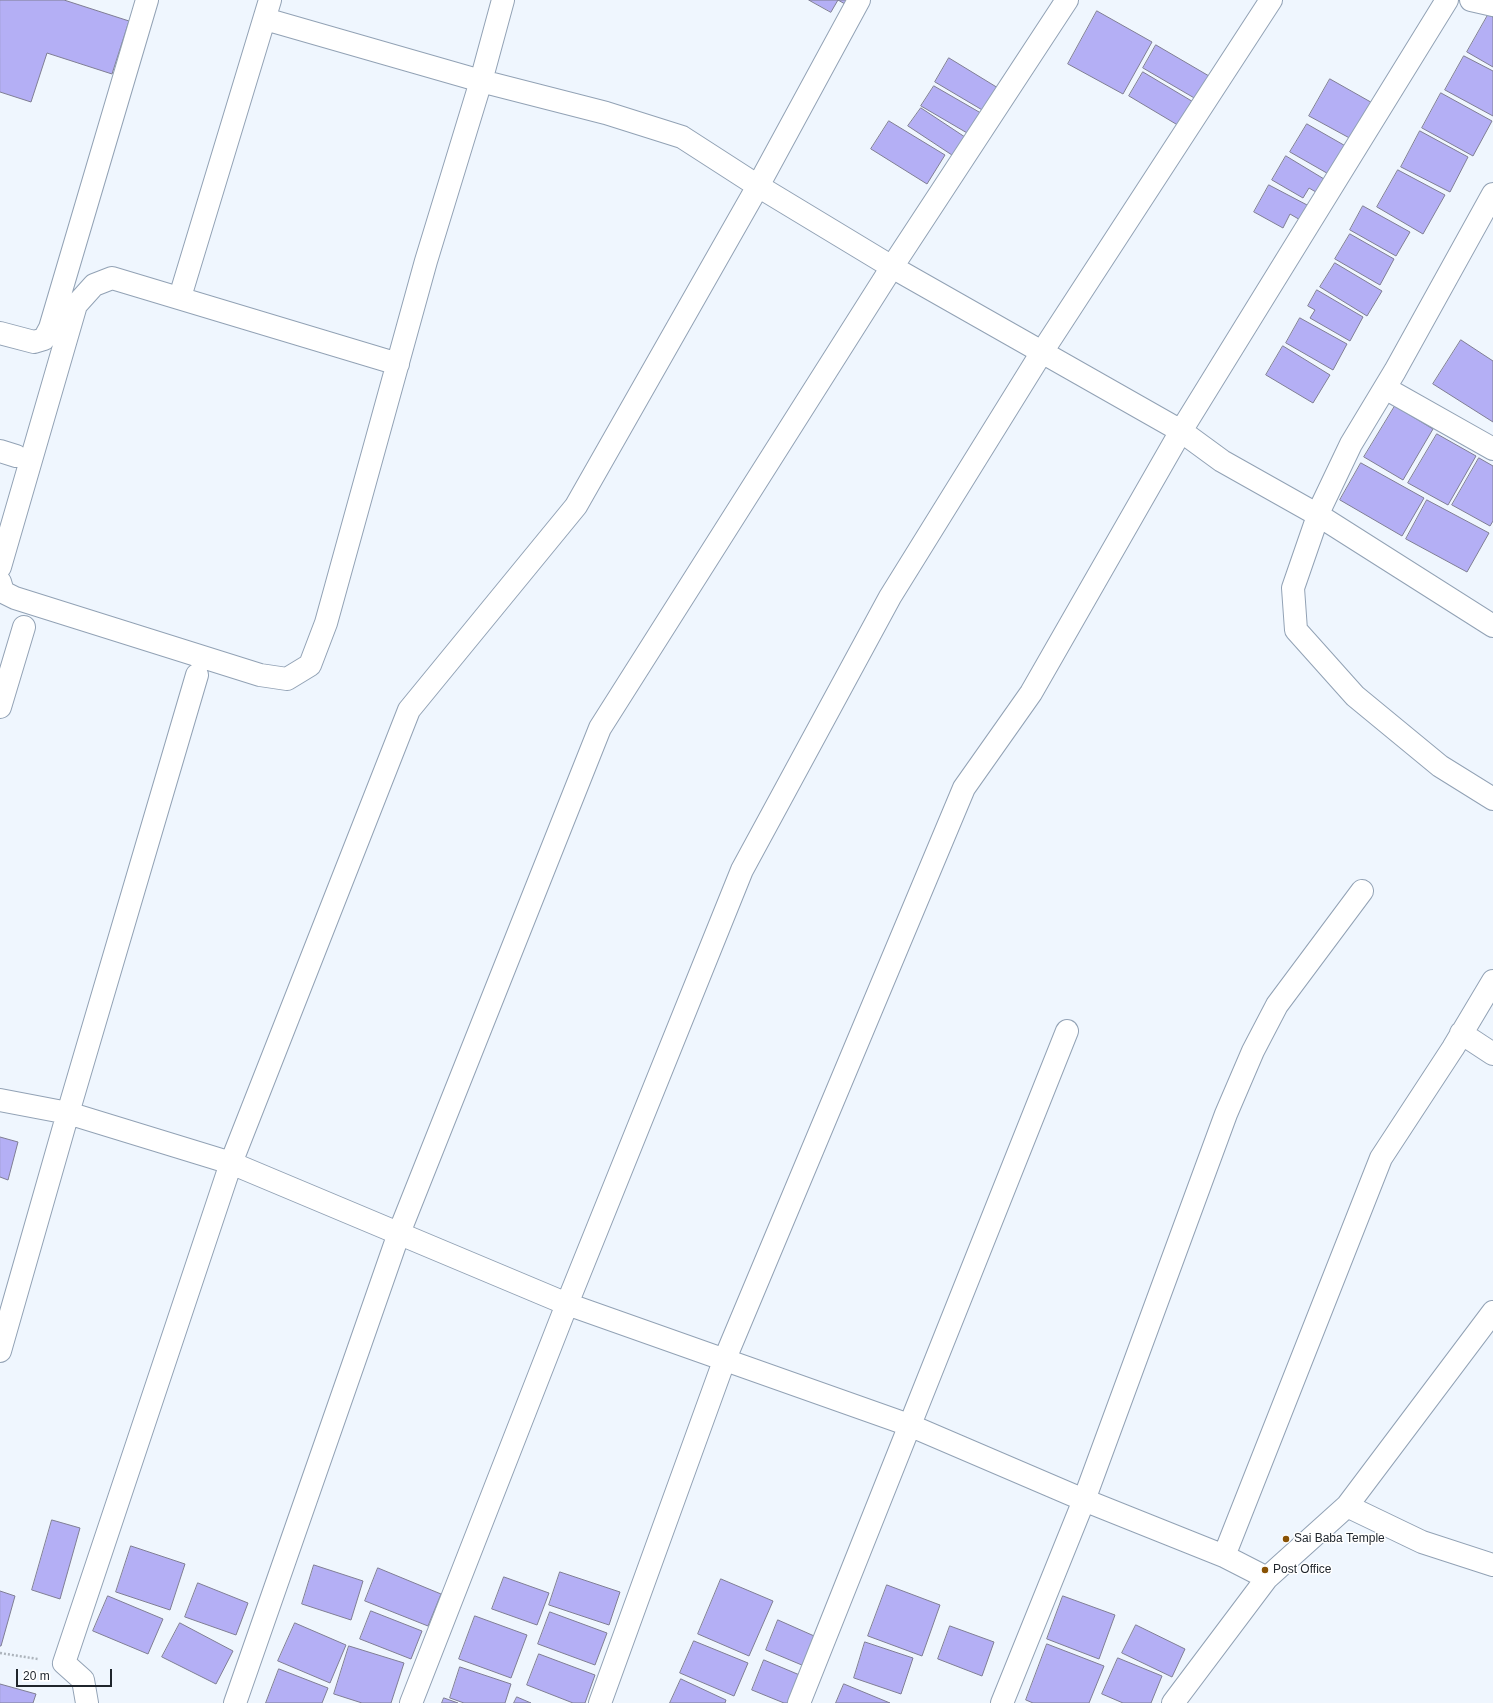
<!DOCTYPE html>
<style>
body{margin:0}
#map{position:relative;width:1493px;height:1703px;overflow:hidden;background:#eff6fe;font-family:Arial,sans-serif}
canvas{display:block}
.scale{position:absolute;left:16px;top:1669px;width:96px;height:18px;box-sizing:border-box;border:2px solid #1f252c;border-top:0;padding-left:5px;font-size:12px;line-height:14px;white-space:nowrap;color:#1f252c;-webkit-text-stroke:3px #fff;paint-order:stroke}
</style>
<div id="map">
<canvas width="1493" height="1703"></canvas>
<div class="scale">20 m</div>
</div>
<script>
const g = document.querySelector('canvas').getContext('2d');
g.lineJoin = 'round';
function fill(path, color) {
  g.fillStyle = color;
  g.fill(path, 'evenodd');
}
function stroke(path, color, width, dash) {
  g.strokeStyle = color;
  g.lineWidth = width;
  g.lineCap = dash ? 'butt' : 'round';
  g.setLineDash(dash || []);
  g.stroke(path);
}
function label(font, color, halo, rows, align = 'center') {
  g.font = font + ' Arial,sans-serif';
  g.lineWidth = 3;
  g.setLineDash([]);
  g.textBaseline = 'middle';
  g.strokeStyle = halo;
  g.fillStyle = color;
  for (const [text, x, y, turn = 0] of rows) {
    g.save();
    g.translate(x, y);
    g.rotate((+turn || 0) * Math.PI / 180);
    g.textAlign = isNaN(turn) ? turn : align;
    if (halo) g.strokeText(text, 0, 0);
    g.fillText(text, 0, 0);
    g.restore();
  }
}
const building = new Path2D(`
 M0,0h64l65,21 -17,53 -65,-21 -16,49 -31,-10z
 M809,0h38l-2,4 -7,-4 -7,12z
 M1097,11l55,31 -29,52 -55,-30z
 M1488,15l5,2v50l-26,-15z
 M1156,45l53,31 -13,23 -53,-31z
 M1464,56l29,15v45l-48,-26z
 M949,58l54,33 -14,23 -54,-32z
 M1143,72l52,31 -14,24 -52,-31z
 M1330,79l46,26 -21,36 -46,-25z
 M934,86l52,30 -12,21 -53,-31z
 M1441,93l51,28 -19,35 -51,-28z
 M921,108l50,33 -13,18 -50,-33z
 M889,121l56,34 -18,29 -56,-35z
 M1307,124l42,24 -17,28 -42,-24z
 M1420,131l48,26 -18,35 -49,-25z
 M1286,156l43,26 -8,13 -12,-7 -6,10 -31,-18z
 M1398,170l47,25 -22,39 -46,-27z
 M1269,185l40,21 -7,15 -12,-7 -7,14 -29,-16z
 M1363,206l47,26 -14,24 -46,-26z
 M1350,234l44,25 -14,26 -45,-26z
 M1335,263l47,28 -15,25 -47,-29z
 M1317,290l46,27 -13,24 -40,-23 5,-8 -7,-4z
 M1300,318l47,26 -14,26 -47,-27z
 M1461,340l32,21v61l-60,-38z
 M1283,346l47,29 -17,28 -47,-28z
 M1395,406l38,23 -30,51 -39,-23z
 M1437,434l39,22 -28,49 -40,-22z
 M1479,458l14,8v55l-3,5 -38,-21z
 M1361,463l63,35 -22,38 -62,-36z
 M1427,500l62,33 -22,39 -61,-33z
 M0,1137l18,5 -10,38 -8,-3z
 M52,1520l28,8 -20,71 -28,-9z
 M131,1546l54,18 -15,46 -54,-18z
 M314,1565l49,16 -12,39 -49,-16z
 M378,1568l63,26 -13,32 -63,-25z
 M560,1572l60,20 -11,33 -60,-20z
 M504,1577l45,16 -12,32 -45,-16z
 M721,1579l52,22 -24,55 -51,-22z
 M198,1583l50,20 -12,32 -51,-18z
 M887,1585l53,20 -18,51 -54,-20z
 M0,1591l15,5 -14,50h-1z
 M108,1596l55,23 -15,35 -55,-23z
 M1063,1596l52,19 -16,44 -52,-20z
 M371,1611l51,20 -11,28 -51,-20z
 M550,1612l57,21 -12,32 -57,-21z
 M475,1616l52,19 -16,43 -52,-19z
 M778,1620l43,19 -12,29 -43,-18z
 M180,1623l53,28 -17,33 -54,-27z
 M295,1623l51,22 -16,38 -52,-22z
 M1136,1625l49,24 -13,28 -50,-24z
 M950,1626l44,16 -12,34 -44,-17z
 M694,1641l54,22 -14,33 -54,-23z
 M865,1642l48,16 -12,36 -47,-16z
 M1047,1644l57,22 -15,37h-56l-7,-3z
 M349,1646l55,17 -13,40h-29l-28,-9z
 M539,1654l56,21 -10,28h-12l-46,-18z
 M1118,1658l44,18 -11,27h-28l-21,-9z
 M764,1660l38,16 -12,27h-6l-32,-13z
 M460,1667l51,17 -6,19h-41l-14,-5z
 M279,1669l49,19 -6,15h-56z
 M681,1679l45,21 -1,3h-55z
 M0,1684l36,10 -3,9h-33z
 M844,1684l46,19h-54z
 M517,1697l14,6h-17z
 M444,1698l14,5h-16z`);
const path = new Path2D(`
 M0,1653l38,6`);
const minor = new Path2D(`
 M1471,0l22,5
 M265,19l216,62 22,-81
 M1493,194l-98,177 -44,73 -30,63 -28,81 3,42 59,66 85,70 53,33
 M183,287l87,-287
 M0,333l34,9 10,-3 6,-11 97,-328
 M1385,388l108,61
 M0,451l16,5
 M0,567l76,-262 18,-20 18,-7 286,86
 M0,582l3,10 12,6 245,77 27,4 23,-14 16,-42 100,-362 55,-180 125,32 76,24 76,49 134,81 289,164 41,30 96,54 175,111
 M0,707l24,-80
 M1461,1033l32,21
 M0,1100l68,13 163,50 336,141 342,121 175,75 140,56 43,22
 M0,1351l68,-238 129,-438
 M1347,1506l75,36 71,23
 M1224,1556l157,-398 72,-110 40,-67
 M87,1703l-4,-23 -19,-17 167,-500 178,-453 167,-204 182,-320 101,-186
 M235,1703l164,-470 201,-505 292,-461 175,-267
 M411,1703l156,-399 175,-434 148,-273 152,-245 229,-352
 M600,1703l124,-342 240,-573 67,-95 150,-262 266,-431
 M799,1703l268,-672
 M1002,1703l82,-203 142,-386 27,-63 24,-46 85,-114
 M1173,1703l94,-125 80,-72 146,-194`);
const markers = [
 [1286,1539,4,"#895204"],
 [1265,1570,4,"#895204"]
];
const poiNames = [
 ["Sai Baba Temple",1294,1539],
 ["Post Office",1273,1570]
];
fill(building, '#b4aff5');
stroke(building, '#7f7e94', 1);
stroke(minor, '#92a2b5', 24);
stroke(path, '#adb4bc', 2.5, [2, 2]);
stroke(minor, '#fff', 22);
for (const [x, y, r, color] of markers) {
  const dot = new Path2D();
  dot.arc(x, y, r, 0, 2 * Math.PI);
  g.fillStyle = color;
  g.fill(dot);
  stroke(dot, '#fff', 1.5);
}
label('12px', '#1f252c', '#fff', poiNames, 'left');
</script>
